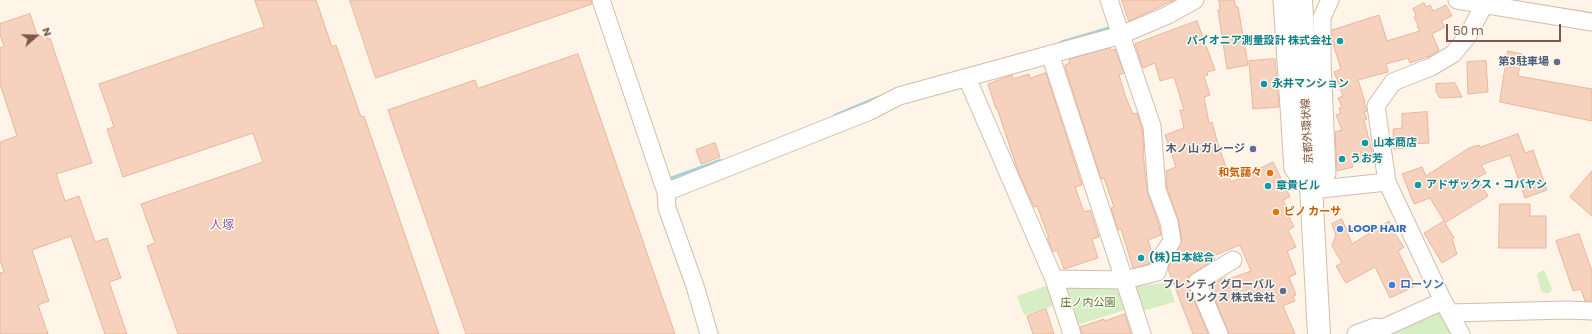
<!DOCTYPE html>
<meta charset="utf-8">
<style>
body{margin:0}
#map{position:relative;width:1592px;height:334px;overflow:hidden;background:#fef4e7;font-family:Poppins,sans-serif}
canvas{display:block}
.north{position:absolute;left:16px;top:16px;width:40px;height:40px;-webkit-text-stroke:3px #fff8ef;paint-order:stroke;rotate:70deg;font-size:11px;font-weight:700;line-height:16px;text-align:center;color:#7b5849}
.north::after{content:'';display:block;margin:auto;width:14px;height:18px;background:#7b5849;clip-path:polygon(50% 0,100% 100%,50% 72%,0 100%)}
.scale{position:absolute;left:1446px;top:24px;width:115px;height:18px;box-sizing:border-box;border:2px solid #7b5849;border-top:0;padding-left:5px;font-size:12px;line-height:14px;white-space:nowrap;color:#7b5849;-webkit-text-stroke:3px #fff8ef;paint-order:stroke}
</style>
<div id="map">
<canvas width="1592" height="334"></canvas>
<div class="north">N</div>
<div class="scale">50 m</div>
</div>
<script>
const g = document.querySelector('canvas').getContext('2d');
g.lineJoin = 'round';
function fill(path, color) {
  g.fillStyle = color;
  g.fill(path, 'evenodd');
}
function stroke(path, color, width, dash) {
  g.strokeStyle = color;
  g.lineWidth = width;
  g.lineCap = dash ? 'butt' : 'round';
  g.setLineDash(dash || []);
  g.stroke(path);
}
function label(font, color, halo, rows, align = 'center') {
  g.font = font + ' Poppins,"Noto Sans JP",sans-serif';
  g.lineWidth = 3;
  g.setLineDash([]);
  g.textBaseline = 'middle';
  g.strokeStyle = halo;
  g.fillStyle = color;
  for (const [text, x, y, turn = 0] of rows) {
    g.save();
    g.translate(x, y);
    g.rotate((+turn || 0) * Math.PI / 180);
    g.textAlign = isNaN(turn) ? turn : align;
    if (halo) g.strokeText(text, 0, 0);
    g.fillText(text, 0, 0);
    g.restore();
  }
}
const green = new Path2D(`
 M1544,270l8,19 -3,4h-4l-4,-2 -4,-17z
 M1168,283l7,19 -33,9 -8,-25z
 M1049,285l7,20 -32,10 -7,-19z
 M1064,285l48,2 9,4 7,18 -51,16z
 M1440,309l14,25h-62l17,-11z`);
const stream = new Path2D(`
 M1061,43l54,-16
 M835,116l43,-18
 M665,181l55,-20`);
const building = new Path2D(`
 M255,0h61l16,47 4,-2 25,72 3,-1 75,218h-261l-31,-88 8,-3 -14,-39 122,-42 -10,-29 -130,44 -16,-48 7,-2 -15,-43 165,-57z
 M350,0h241l1,4 -216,74z
 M1122,0h52l-45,21z
 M1219,0h15l2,7h2l10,58 -21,4 -9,-59 2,-1z
 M1424,3l2,4 4,-2 3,6 13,-6 6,11 -11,5 4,6 -13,7 7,16 -9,6 -20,7 -2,-5 -22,6 2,8 -30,8 7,22 -1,1 3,8 -3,1 3,7 -3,1 9,35 -10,2 1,4 -12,3 1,3 -16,4 -2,-39 7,-2 -6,-15 5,-2 -2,-5 3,-1 -4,-9 5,-2 -9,-24 7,-3 -9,-28v-11l47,-15 8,26 33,-10 -3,-5 1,-1 -4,-8 2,-2 -3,-6z
 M30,14l7,21h2v2l7,-2 2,4 2,-1 42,125 -36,11 9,27 14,-5 16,46 12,-4 14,40 -12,4 18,52h-22l-34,-98 -39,14 17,51 -11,4 10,29h-48v-61l4,-1 -4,-12v-118l17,-6 -17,-52v-36l4,-2 -4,-11v-11z
 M1197,21l18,49 -8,2 1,3 -4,1 6,19 -6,2 5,26 3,-1 5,19 14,41 42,-20 17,35 -7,3 6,12 -2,1 7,14 -6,3 8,17 -9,4 9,23 -7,3 7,18 -3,1 2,5 -12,5 12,28h-66l-19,-48 15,-9 1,3 25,-9 -11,-26 -27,11 2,3 -27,18v9l20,48h-15l-25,-65 6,-13 5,-2 -1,-4 4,-11 -4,-20 -11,-31 -1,-17 10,-4 -11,-32 19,-7 -4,-18h4l-10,-33 -14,4 -5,-18 -12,5 -8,-24z
 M1110,48l1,3 4,-2 9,24 -5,2 7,23 7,16 4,-1 5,15 2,24h-1l4,39 12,34 2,10 -13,5 4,13 -3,11 -16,4 -12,-39 -3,1 -7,-22 3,-1 -10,-29 -3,1 -36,-112v-2l5,-2 -1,-3z
 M1508,51l14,3 -4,22 74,13v32l-92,-19z
 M578,54l97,280h-209l-78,-224 87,-30 3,8z
 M1275,59l4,48 -26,2 -4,-48z
 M1486,61l2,31 -20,2 -1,-32z
 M1046,73l36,112 -7,2 9,25 6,-2 9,27 -7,2 6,19 -34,11 -7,-19 -4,2 -6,-14h2l-12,-32 -3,1 -16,-36 -21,-63 -1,1 -8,-25 24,-9 1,4 16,-5 1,4z
 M1455,83l7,14 -22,1 -4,-6v-8z
 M1427,112l2,31 -16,1 2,3 -21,2 -1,-20 9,-1v-14z
 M1518,134l7,19 8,-3 14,40 -22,8 -15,-43 -29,10 5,8 -9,5 11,18 -43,27 9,15 -2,1 5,15 -15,9 -18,-30 20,-12 -14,-23 -16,6 -12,-30 20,-7 4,9 43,-28 10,-3 1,2z
 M715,143l5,14 -19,7 -5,-14z
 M1592,171v45l-22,-19z
 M1500,204h30v12h16v32h-47z
 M1342,219l10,25 37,-23 2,7 13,19 -6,4 17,35 -25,12 -15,-31 -29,16 -10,-17 6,-3 -10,-17 4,-11 -4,-11z
 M1579,234l13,37v30h-7l-4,-12 -8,2 -17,-50z
 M1046,309l8,25h-21l-6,-18z
 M1125,314l6,20h-49l-2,-7 24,-8v2z`);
const minor = new Path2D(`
 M601,0l65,192 1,16 28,78 14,48
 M1282,0l11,169 18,21
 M1457,0l135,22
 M1050,54l92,280
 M967,78l87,201 18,55
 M1311,190l16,-16 -5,-115v-42l8,-17
 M1311,190l76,-8
 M666,192l204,-81 29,-15 222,-61 47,-20 27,-15
 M1054,279l71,1 32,-8 5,-16 10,-15 -3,-19 -12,-32 -5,-64 -43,-126
 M1450,313l117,-3 25,1
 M1219,334l-22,-52 36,-22
 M1356,334l19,-7 8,1 60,-27
 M1461,334l-18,-33 -56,-119 -11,-76 17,-24 38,-15 22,-13 14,-17 17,-32`);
const secondary = new Path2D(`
 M1301,0l18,334`);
const markers = [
 [1340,41,4,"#0f9aa8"],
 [1557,62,4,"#5c6f8a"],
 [1264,84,4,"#0f9aa8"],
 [1365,143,4,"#0f9aa8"],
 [1253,149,4,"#5c6f8a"],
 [1342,159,4,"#0f9aa8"],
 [1270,173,4,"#e8710a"],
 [1418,185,4,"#0f9aa8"],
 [1268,186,4,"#0f9aa8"],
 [1276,212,4,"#e8710a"],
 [1340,229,4,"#3f7fe0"],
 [1141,258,4,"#0f9aa8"],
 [1392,285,4,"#3f7fe0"],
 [1283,291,4,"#5c6f8a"]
];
const cultureNames = [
 ["パイオニア測量設計 株式会社",1332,41,"right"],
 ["永井マンション",1272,84],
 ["山本商店",1373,143],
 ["うお芳",1350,159],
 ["アドザックス・コバヤシ",1426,185],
 ["章貴ビル",1276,186],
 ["(株)日本総合",1149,258]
];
const serviceNames = [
 ["第3駐車場",1549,62],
 ["木ノ山 ガレージ",1245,149],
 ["プレンティ グローバル",1275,285],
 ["リンクス 株式会社",1275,298]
];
const streetNames = [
 ["京都外環状線",1308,131,-93]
];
const foodNames = [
 ["和気藹々",1262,173],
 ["ピノ カーサ",1284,212,"left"]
];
const shopNames = [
 ["LOOP HAIR",1348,229],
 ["ローソン",1400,285]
];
const parkNames = [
 ["庄ノ内公園",1088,303]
];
const neighbourhoodNames = [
 ["人塚",222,226]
];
fill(green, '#d7edc4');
stroke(stream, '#9fd6dd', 4.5);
fill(building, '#f6d1bd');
stroke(building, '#eab69c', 1);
stroke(minor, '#d4bdae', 19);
stroke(secondary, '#d8bdab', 24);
stroke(minor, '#fff', 17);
stroke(secondary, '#fff', 22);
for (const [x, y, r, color] of markers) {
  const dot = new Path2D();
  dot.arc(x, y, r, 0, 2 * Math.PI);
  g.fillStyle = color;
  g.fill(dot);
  stroke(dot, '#fff8ef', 1.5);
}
label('bold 11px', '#0d838f', '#fff8ef', cultureNames, 'left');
label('bold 11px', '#4e5e75', '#fff8ef', serviceNames, 'right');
label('11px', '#7b5849', '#fff8ef', streetNames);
label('bold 11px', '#c56008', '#fff8ef', foodNames, 'right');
label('bold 11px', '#366cbe', '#fff8ef', shopNames, 'left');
label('11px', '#527b3c', '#fff8ef', parkNames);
label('12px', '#88649e', '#fff8ef', neighbourhoodNames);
</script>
